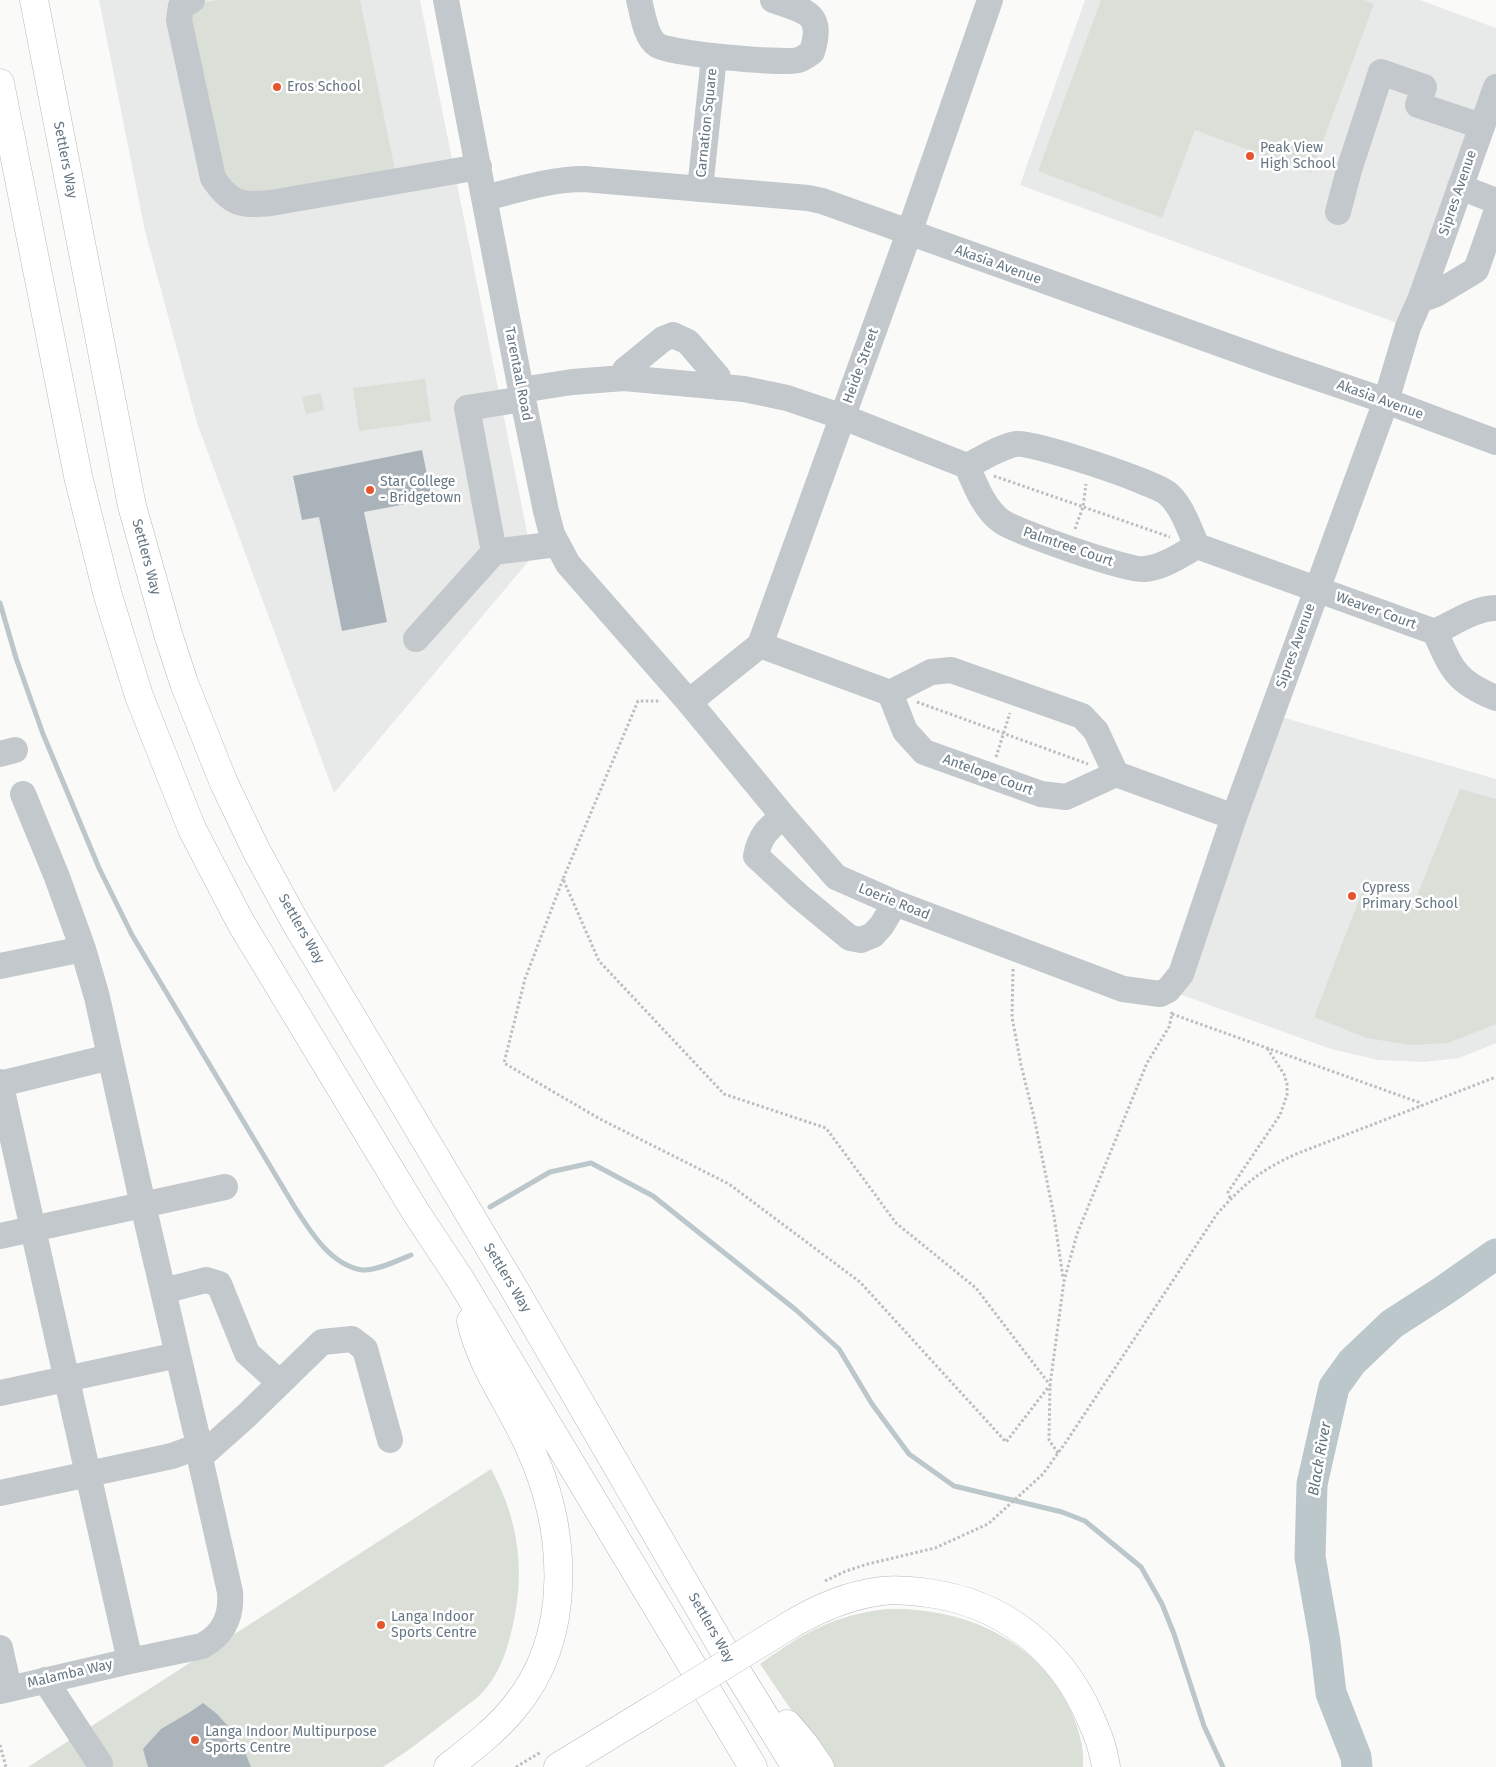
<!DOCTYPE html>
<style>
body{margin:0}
canvas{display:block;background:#fafaf8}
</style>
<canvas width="1496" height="1767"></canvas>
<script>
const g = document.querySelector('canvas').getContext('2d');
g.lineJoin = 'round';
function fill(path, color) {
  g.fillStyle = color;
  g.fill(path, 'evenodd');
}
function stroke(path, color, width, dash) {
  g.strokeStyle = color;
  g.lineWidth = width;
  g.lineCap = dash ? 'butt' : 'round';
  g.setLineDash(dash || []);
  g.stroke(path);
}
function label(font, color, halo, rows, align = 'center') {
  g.font = font + ' "Fira Sans",sans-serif';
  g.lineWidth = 5;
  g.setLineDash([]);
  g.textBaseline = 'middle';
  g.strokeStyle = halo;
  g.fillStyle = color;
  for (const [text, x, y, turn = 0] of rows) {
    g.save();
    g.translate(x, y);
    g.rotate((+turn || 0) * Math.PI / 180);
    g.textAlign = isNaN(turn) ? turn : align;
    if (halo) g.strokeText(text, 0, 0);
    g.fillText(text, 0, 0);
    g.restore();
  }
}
const built = new Path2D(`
 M99,0h321l112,557 -198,236 -137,-370 -52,-192z
 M1085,0h335l76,28v59l-88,240 -388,-142z
 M1271,714l225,65v264l-37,15 -35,4 -46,-2 -47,-11 -163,-59z`);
const green = new Path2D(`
 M218,0h142l35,170 -155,27 -20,-19 -32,-158 9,-16z
 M1101,0h263l10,4 -63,169 -116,-43 -33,88 -124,-47z
 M425,379l6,42 -72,10 -6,-43z
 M321,393l3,17 -18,4 -4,-17z
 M1460,789l36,10v225l-48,19 -38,2 -43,-7 -53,-21 48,-125 50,16z
 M491,1469c29,53 35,106 20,164 -6,25 -15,47 -33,64l-68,52 -27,18h-355z
 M887,1609c74,-2 146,28 181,96 9,19 17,41 15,62h-253l-70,-103c43,-31 74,-49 127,-55z`);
const stream = new Path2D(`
 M0,603l16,55 27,76 56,134 33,67 162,271c16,25 37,60 69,64 13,1 36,-10 48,-15
 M490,1207l60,-35 41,-9 62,33 143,114 43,39 33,55 37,50 45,32 108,26 23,9 56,46 21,37 12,30 30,92 19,41`);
const river = new Path2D(`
 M1357,1767l-1,-10 -25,-64 -6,-51 -15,-85 2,-73 22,-97 18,-25 40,-38 51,-33 53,-37`);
const building = new Path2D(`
 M422,450l10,49 -68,13 23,110 -45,9 -23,-114 -17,3 -9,-44z
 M203,1703l14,11 18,20 7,11 9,22h-103l-5,-18 18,-20 29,-17z`);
const path = new Path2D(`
 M994,476l176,61
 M1075,529l8,-22 3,-23
 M917,702l171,62
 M996,757l14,-44
 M563,879l-38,100 -21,84 96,56 129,65 131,98 146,160 44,-57 -74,-97 -80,-65 -70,-95 -102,-34 -125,-133 -36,-82 75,-178h23
 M1013,969l-1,48 9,48 13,52 20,99 9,62
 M1172,1014l246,88 2,4
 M1230,1198l-2,-6 52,-77 7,-20v-11l-3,-10 -17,-26
 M1058,1453l-9,-13 1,-55 14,-104 13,-47 70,-171 22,-36 3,-13 -1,-2
 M825,1581l21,-10 22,-7 67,-16 53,-24 55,-50 23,-32 151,-228c27,-30 42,-43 79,-60l200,-77
 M0,1745l6,22
 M516,1767l25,-15`);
const minor = new Path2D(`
 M192,0l-11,6 -2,14 34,158c17,26 28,28 58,25l208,-36
 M446,0l75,390 25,121 6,23 16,30 121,138 94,114 53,61 59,26 228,86 37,5 8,-4 13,-16 53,-157 152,-416 22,-74 12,-27 76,-213
 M639,0c4,14 6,37 18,45 13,9 126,19 141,15 5,-1 10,-5 14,-8 12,-40 -6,-40 -39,-52
 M1460,187l36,14
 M700,189l14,-132
 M485,198c32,-8 65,-19 99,-19l224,19 14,3 452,162 112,38 110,41
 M1338,212l11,-42 32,-98 43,15 -6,18 63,21
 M1420,300l16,-6 40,-24 20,-57
 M624,378l1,-8 38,-31 10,-4 15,7 30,35v10
 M521,390l51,-8 52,-4 120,11 43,9 56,19 124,49c8,18 17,43 34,55 13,10 129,51 144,48 19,-2 36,-14 52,-23
 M967,466c15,-7 32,-19 49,-22 16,-3 137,38 151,49 15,12 22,36 30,53l238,86c17,38 21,50 61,66
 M494,552l-27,-144 56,-9
 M1435,632c19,-9 40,-24 61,-24
 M416,639l78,-87 63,-8
 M760,645l130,48 41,-21 20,-2 131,46 14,15 20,43 118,43
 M890,693l15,38 19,21 117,42 25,3 50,-23
 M689,702l71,-57 149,-412 81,-233
 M0,754l15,-4
 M23,794l34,83 26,72
 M783,816c-15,13 -23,19 -27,40l43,40 51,42 11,2 12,-5 9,-10 13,-22
 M0,966l83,-17 14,48 46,208 49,210 6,25 -1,5 33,147c2,24 -6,42 -28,54l-72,15 -130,30
 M0,1082l130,579
 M0,1084l110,-27
 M0,1236l225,-49
 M163,1291l43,-11 13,4 28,69 33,30
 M0,1393l178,-38
 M200,1457l46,-41 76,-74 30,-3 13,10 25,91
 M0,1493l172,-37 19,-7 6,-4
 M0,1648l9,40
 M45,1680l55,84`);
const highway = new Path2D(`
 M34,0l98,506 36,128 16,49 39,98 33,69 38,70 222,372 207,357 73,118
 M0,83l78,393 30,120 31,100 53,133 49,94 174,288 45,68 293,488
 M790,1625c29,-17 58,-30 92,-34 15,-2 31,0 46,2 74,10 132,55 162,124 8,18 13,30 16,50
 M787,1724l17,20 16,23
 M448,1767c23,-18 47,-36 65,-58 62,-73 54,-182 15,-265 -18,-40 -48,-80 -57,-123
 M558,1767l95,-58`);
const highwayBridge = new Path2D(`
 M653,1709l137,-84`);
const markers = [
 [277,87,5,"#e4572e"],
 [1250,156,5,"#e4572e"],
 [370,490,5,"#e4572e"],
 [1352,896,5,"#e4572e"],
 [381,1625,5,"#e4572e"],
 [195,1740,5,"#e4572e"]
];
const poiNames = [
 ["Eros School",287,87],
 ["Peak View",1260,148],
 ["High School",1260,164],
 ["Star College",380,482],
 ["- Bridgetown",380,498],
 ["Cypress",1362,888],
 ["Primary School",1362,904],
 ["Langa Indoor",391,1617],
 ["Sports Centre",391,1633],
 ["Langa Indoor Multipurpose",205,1732],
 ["Sports Centre",205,1748]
];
const streetNames = [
 ["Carnation Square",707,123,-84],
 ["Settlers Way",65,160,79],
 ["Sipres Avenue",1458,193,-71],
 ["Akasia Avenue",998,265,20],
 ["Heide Street",861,366,-70],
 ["Tarentaal Road",518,374,79],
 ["Akasia Avenue",1380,400,20],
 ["Palmtree Court",1068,547,19],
 ["Settlers Way",146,557,75],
 ["Weaver Court",1376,611,20],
 ["Sipres Avenue",1296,646,-70],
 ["Antelope Court",988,775,20],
 ["Loerie Road",894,902,22],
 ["Settlers Way",301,929,60],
 ["Settlers Way",507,1278,59],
 ["Settlers Way",711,1628,60],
 ["Malamba Way",70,1674,-13]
];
const waterNames = [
 ["Black River",1320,1459,-80]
];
fill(built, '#e8e9e9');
fill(green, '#dadfd7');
stroke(stream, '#bbc7cb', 5);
stroke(river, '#bbc7cb', 31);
fill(building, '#aab3b9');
stroke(highway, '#b4b9bd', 29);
stroke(path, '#bbbfc2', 3, [2.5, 2.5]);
stroke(minor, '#c3c8cc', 26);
stroke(highway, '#fff', 28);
stroke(highwayBridge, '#b4b9bd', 29, []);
stroke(highwayBridge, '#fff', 28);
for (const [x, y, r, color] of markers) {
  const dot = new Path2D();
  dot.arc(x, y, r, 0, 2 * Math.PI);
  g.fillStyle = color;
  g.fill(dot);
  stroke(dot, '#fff', 2);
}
label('14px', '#657683', '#fff', poiNames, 'left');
label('14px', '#657683', '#fff', streetNames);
label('italic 15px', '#60757c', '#fff', waterNames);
</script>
